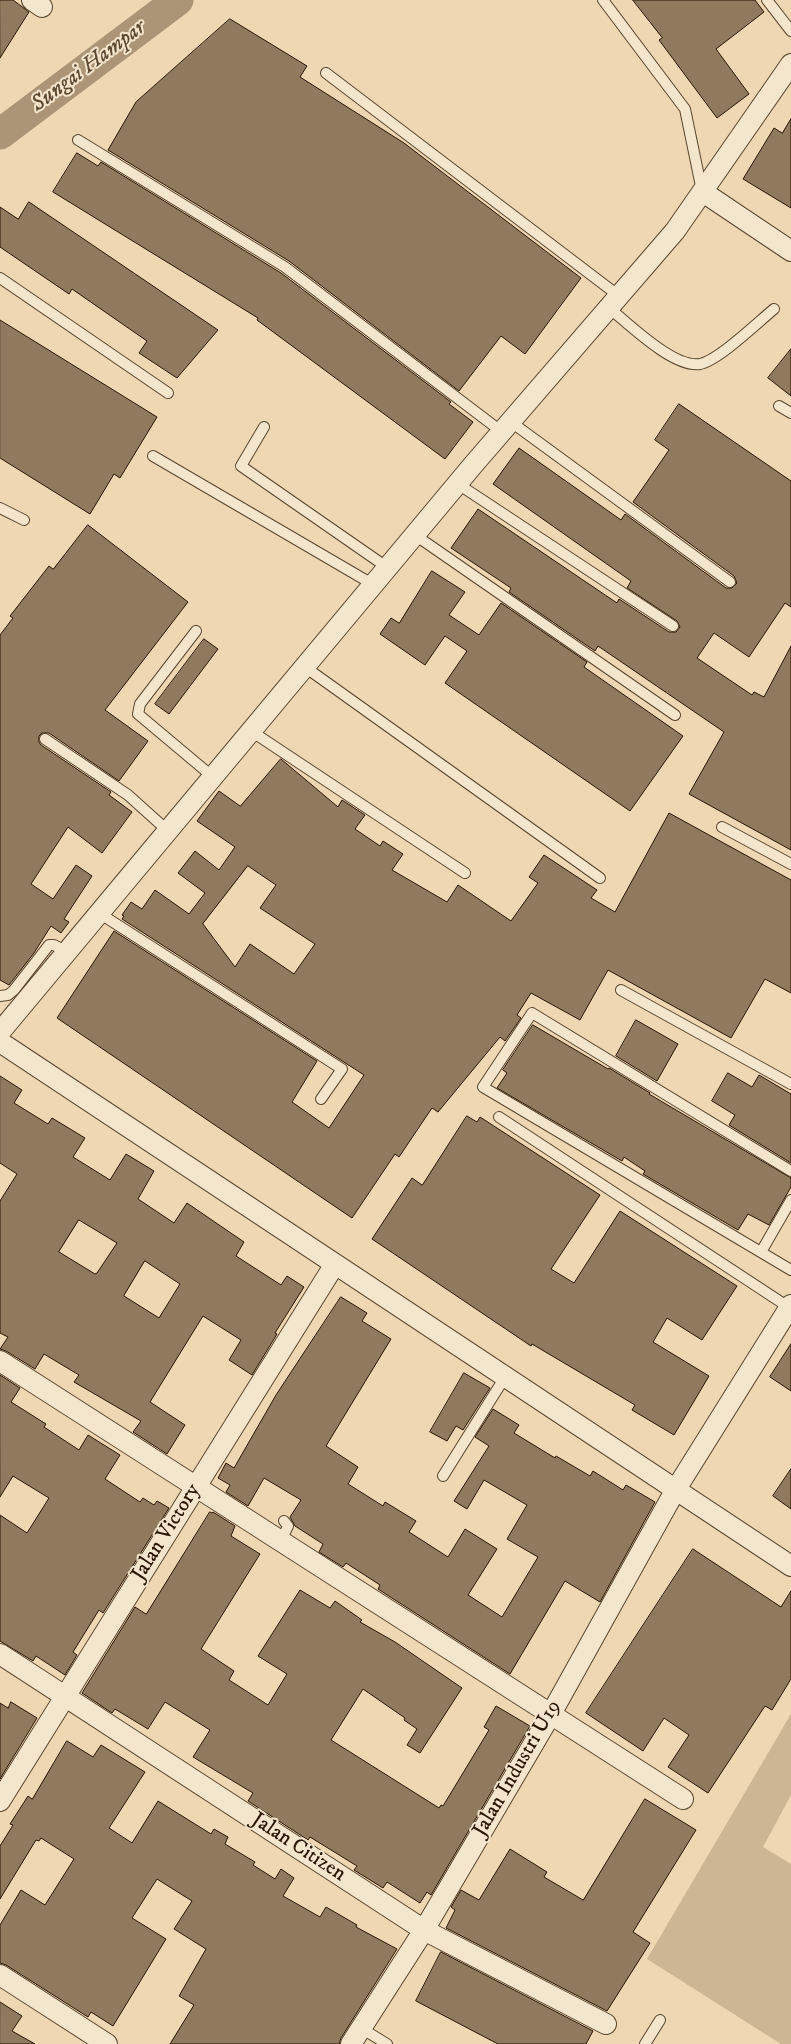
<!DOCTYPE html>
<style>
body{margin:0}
canvas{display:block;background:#eed7b2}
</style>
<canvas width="791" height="2044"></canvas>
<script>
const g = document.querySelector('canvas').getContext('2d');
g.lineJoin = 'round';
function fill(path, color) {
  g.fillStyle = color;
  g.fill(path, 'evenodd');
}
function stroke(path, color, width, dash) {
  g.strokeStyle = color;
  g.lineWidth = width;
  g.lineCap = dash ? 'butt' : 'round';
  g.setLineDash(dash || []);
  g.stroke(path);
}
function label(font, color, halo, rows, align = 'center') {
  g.font = font + ' "IM FELL DW Pica",serif';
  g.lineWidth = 4;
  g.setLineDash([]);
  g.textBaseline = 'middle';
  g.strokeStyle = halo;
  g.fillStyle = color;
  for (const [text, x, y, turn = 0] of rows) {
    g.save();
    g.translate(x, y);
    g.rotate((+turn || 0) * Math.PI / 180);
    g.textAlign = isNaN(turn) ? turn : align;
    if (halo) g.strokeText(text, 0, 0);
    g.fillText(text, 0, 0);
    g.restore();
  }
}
const green = new Path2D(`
 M791,1714v81l-28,52 28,17v180h-10l-134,-85z`);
const river = new Path2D(`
 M0,134l178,-134`);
const building = new Path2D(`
 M0,0h13l16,12 -29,46z
 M633,0h122l9,12 -48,37 33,45 -32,24 -58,-78 3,-2z
 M230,19l77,47 -7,11 104,66 177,135 -56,76 -24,-18 -42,55 -170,-130 -181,-111 28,-48z
 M791,119v89l-48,-29 31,-51 8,5z
 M77,153l21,13 3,-4 180,111 170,129 -2,2 24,18 -28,37 -188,-139 1,-2 -205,-126z
 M29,202l189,128 -41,48 -38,-25 8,-12 -75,-52 -3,5 -69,-47v-40l18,12z
 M0,320l157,97 -37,61 -6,-4 -24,40 -90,-56z
 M791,349v47l-23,-18z
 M679,404l112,77v126l-6,-4 -36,54 -35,-24 -17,25 55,37 2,-3 10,5 27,-51v204l-102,-56 35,-62 -126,-86 -3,5 -86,-59 2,-4 -60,-40 27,-39 139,94 2,-4 50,33h7l4,-5 -3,-6 -50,-33 4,-7 -138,-97 26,-36 102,72 4,-6 101,74h6l5,-5 -3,-7 -101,-74 36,-52 -14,-10z
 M88,525l100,77 -83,108 43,31 -29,40 -70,-48h-7l-3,3v6l2,3 70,47 -2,3 23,17 -30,41 -34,-26 -37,57 22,15 23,-34 16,11 -28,43 5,3 -8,11 -10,-7 -17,27 -25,32 -9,-5v-345l13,-17 -3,-2 39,-50 4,3z
 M432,571l33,21 -16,23 30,20 22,-32 86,59 -3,5 99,69 -53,75 -185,-128 22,-32 -22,-15 -20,29 -45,-31 11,-16 8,5z
 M204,639l14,10 -49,65 -14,-10z
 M281,759l57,48 4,-7 23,15 -10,14 25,17 3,-5 20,13 -11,16 55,32 11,-17 53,36 27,-38 -9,-6 15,-22 53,35 -6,8 24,14 54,-99 122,67v113l-26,-14 -34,59 -123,-68 -28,50 -49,-27 -14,22 4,3 -16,23 -5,-4 -62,75 -6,-4 -33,49 -4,-3 -43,64 -295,-200 57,-87 203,130 -25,41 37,26 35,-53 -242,-156 2,-3 -2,-1 9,-13 11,7 13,-19 34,24 16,-21 -27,-20 17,-22 24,19 16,-23 -38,-26 22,-30 21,15zM248,866l28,19 -16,23 55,36 -21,30 -44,-30 -15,23 -32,-43z
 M636,1020l42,24 -21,37 -41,-25z
 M533,1025l75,44 1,-1 41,25 -1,1 142,84v9l-22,38 -21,-11 -10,16 -95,-56 2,-3 -21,-14 -2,4 -125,-73 10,-15 -4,-3z
 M728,1073l24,14 7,-12 32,19v69l-62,-38 6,-10 -23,-14z
 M0,1076l22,14 -8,13 34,21 4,-6 33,20 -12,19 37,23 16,-26 28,17 -16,28 36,24 13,-20 57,39 -8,14 45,29 6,-9 17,11 -29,46 2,1 -25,41 -23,-15 12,-20 -38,-24 -53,86 35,23 -18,29 -34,-22 8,-11 -67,-39 5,-7 -35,-21 -9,15 -29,-18 -6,-2 8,-12 -8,-4v-132l17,-27 -17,-11zM79,1220l38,23 -20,30 -2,1 -36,-22zM145,1261l35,23 -21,34 -35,-22z
 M467,1116l10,6 3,-5 120,78 -49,74 23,14 46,-72 117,75 -35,54 -35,-22 -14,24 56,34 -35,59 -42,-25 3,-5 -103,-61 -1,2 -159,-107 40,-61 10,7z
 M341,1297l26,16 -5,8 29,18 -65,107 32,21 -10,17 35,22 2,-4 31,19 -7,11 39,25 17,-28 32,20 -29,46 34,22 36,-60 -31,-18 20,-34 -43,-25 -17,29 -13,-8 35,-55 -14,-9 18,-28 26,16 -5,8 41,25 1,-2 34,20 3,-5 30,19 3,-5 29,17 -55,100 -35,-21 -55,93 -132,-85 2,-4 -34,-22 -3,4 -24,-15 4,-8 -28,-18 -5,-9 11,-17 -37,-22 -16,28 -22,-14 4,-7 -12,-7 8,-15 8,5 42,-73z
 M791,1344v47l-21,-14z
 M464,1373l26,15 -27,42 -7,-4 -9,15 -17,-9z
 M0,1375l20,13 -9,14 35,22 -2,3 35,23 9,-15 32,20 -15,24 35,23 3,-4 11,7 3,-4 12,7 -66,105 -4,-3 -26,42 4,3 -12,20 -29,-19 -3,5 -33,-20v-126l27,18 22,-35 -36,-22 -13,21z
 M791,1469v40l-18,-13z
 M210,1512l2,1 1,-1 22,14 -4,10 29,18 -59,95 33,22 -5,9 39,25 19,-31 -29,-18 42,-66 30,18 5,-7 27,19 -2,2 35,20 67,46 -42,65 -13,-8 10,-16 -13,-9 1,-2 -42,-29 -32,51 108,68 2,-3 2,1 46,-76 -5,-3 12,-21 34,20 -99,169 -4,-3 -7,11 -33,-21 -4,6 -29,-18 3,-4 -47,-29 -2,3 -60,-39 5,-8 -60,-36 17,-27 -45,-28 -17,27 -33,-20 -3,4 -30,-20 53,-86 11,7z
 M693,1549l88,58 10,-16v88l-19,31 -7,-4 -57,87 -40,-26 21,-32 -25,-17 -21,33 -57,-38z
 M11,1702l26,16 -37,61v-76l8,5z
 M67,1741l26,16 8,-12 44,27 -36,56 23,15 26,-42 53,33 3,-5 14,8 -3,7 30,18 -2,3 22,14 6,-10 13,9 -11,18 37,21 6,-10 31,18 -1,2 41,22 -56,89 -2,6h-169l24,-39 -15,-9 27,-47 -32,-20 18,-28 -35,-22 -25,39 34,21 -53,87 -22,-14 -3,5 -82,-52 -6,-2v-38l21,-35 24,15 29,-46 -33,-21 -2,3 -3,-1 -36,59v-53l13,-21 -3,-1 18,-28 4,3z
 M645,1799l51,31 -63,102 17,11 -43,68 -161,-83 9,-18 -4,-3 10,-17 18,10 31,-51 37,23 -3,5 39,23z
 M441,1952l152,79 -7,13h-88l-82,-43z
 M0,2002l22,14 -10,15 23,13h-35z`);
const service = new Path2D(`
 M603,0l82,109 17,82
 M767,0l24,31
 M326,73l293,223
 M78,140l207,127 217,165
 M0,278l168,115
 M609,308c20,16 64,60 91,56 19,-4 57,-41 74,-55
 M779,406l12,7
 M511,422l219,160
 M264,427l-23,39 147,102
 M153,456l221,129
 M458,484l215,142
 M0,508l24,12
 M415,535l260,180
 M196,631l-56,73 -2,10 75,63
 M305,667l295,211
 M251,731l214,142
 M45,739l83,56 40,36
 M722,827l69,37
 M99,913l243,156 -21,30
 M621,990l170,94
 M0,996l8,-1 6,-5 35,-45h5l13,7
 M499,1117l291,191
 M791,1171l-259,-158 -49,74 308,183
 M761,1252l30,-52
 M443,1476l62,-99
 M281,1541l7,-15 -4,-5
 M361,2028l26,16
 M645,2044l15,-24`);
const minor = new Path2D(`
 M32,0l10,7
 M703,192l88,59
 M0,1032l473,-567 202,-234 116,-167
 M0,1042l791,524
 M0,1361l683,438
 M0,1654l424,276 182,94
 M0,1801l335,-537
 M0,1975l107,69
 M351,2044l73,-114 127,-216 125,-225 115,-184`);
const streetNames = [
 ["Jalan Victory",167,1533,-58],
 ["Jalan Industri U19",518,1769,-60],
 ["Jalan Citizen",298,1848,33]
];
const waterNames = [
 ["Sungai Hampar",89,67,-37]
];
fill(green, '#cdb694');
stroke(river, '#ab9576', 31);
fill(building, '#8f7a5e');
stroke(building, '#291502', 1);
stroke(service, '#5a462e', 12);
stroke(minor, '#5a462e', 22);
stroke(service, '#f4e5cd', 10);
stroke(minor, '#f4e5cd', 20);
label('21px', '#291502', '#f4e5cd', streetNames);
label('italic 22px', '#5d4830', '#f4e5cd', waterNames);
</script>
